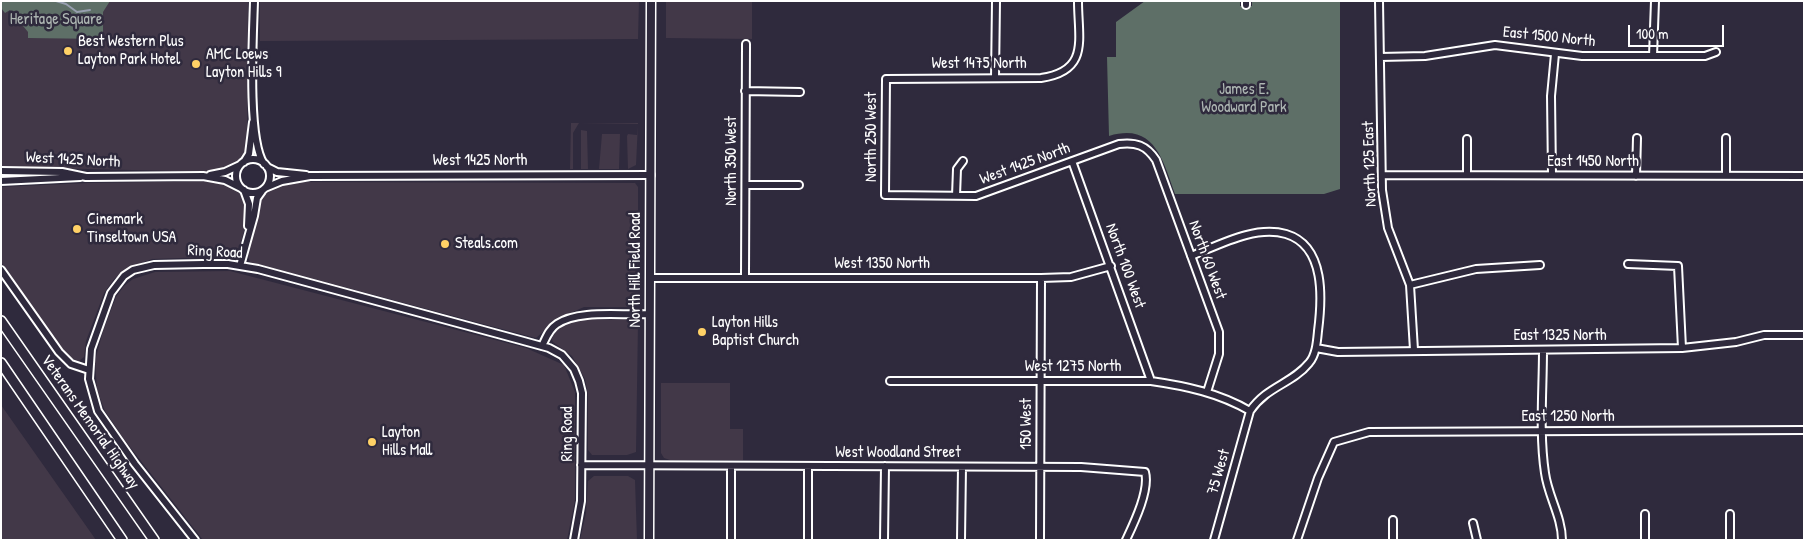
<!DOCTYPE html>
<style>
body{margin:0}
#map{position:relative;width:1805px;height:541px;overflow:hidden;background:#2f2a3d;font-family:"Patrick Hand",sans-serif}
canvas{display:block}
.frame{position:absolute;inset:0;border:2px solid #fff;pointer-events:none}
.scale{position:absolute;left:1628px;top:25px;width:96px;height:22px;box-sizing:border-box;border:2px solid #fff;border-top:0;padding-left:6px;font-size:15px;line-height:18px;white-space:nowrap;color:#fff;-webkit-text-stroke:4px #2f2a3d;paint-order:stroke}
</style>
<div id="map">
<canvas width="1805" height="541"></canvas>
<div class="frame"></div>
<div class="scale">100 m</div>
</div>
<script>
const g = document.querySelector('canvas').getContext('2d');
g.lineJoin = 'round';
function fill(path, color) {
  g.fillStyle = color;
  g.fill(path, 'evenodd');
}
function stroke(path, color, width, dash) {
  g.strokeStyle = color;
  g.lineWidth = width;
  g.lineCap = dash ? 'butt' : 'round';
  g.setLineDash(dash || []);
  g.stroke(path);
}
function label(font, color, halo, rows, align = 'center') {
  g.font = font + ' "Patrick Hand",sans-serif';
  g.lineWidth = 5;
  g.setLineDash([]);
  g.textBaseline = 'middle';
  g.strokeStyle = halo;
  g.fillStyle = color;
  for (const [text, x, y, turn = 0] of rows) {
    g.save();
    g.translate(x, y);
    g.rotate((+turn || 0) * Math.PI / 180);
    g.textAlign = isNaN(turn) ? turn : align;
    if (halo) g.strokeText(text, 0, 0);
    g.fillText(text, 0, 0);
    g.restore();
  }
}
const built = new Path2D(`
 M1,1h247l-1,152 -14,13 -16,6 -216,-5z
 M260,1h379l-1,38 -378,2z
 M666,1h86v38l-86,-1z
 M571,123h67l-2,42 -8,4h-58zM579,123l59,1 -1,11 -9,-1 -1,2 1,33h-9l1,-35h-18l-3,35h-11l-1,-38 -6,-1v39h-8v-36z
 M220,181l19,8 7,13 -2,29 -7,25 -85,3 -24,9 -14,11 -10,14 -18,48 -2,16 -5,4 -10,-3 -5,-6 -63,-90v-75l87,-4z
 M296,182l339,1 3,4v115l-7,5h-47l-27,12 -21,19 -286,-76 -3,-8 12,-56 12,-10z
 M230,271l296,77 38,17 11,27v108l-8,40h-364l-80,-102 -18,-27 -8,-21 -2,-29 8,-30 13,-34 8,-11 9,-7 22,-7z
 M633,319l5,4 -2,129 -9,3h-35l-4,-5v-56l-3,-15 -13,-23 -19,-14 -2,-4 8,-11 14,-7z
 M661,383h69v46h13v31h-73l-6,-2 -3,-5z
 M1,405l95,135h-95z
 M594,476h34l7,4 2,60h-57l6,-27 2,-32z`);
const green = new Path2D(`
 M1,1h109l-7,11v27l-75,-1v-6l-18,-22 -5,3 -4,-5z
 M1145,1h95v5h12v-5h88v188l-16,5h-149c-12,-33 -20,-72 -66,-58l-2,-79h9v-35z`);
const stream = new Path2D(`
 M33,1h1
 M56,1l10,3 11,8 13,-2`);
const minor = new Path2D(`
 M254,1c-1,35 -7,138 10,163
 M1078,1c0,38 12,70 -37,77l-155,1 -1,116 91,1 143,-52c17,-2 27,1 37,16l63,172v22l-12,38
 M1246,1v4
 M1379,1l3,189 6,38 22,57 4,65
 M1653,56l2,-55
 M1380,57l45,-1 70,-11 87,11h123l11,-4
 M995,78l1,-77
 M745,91l55,1
 M1726,138v38
 M1467,139v36
 M236 176a17 17 0 1 1 34 0a17 17 0 1 1-34 0Z
 M1072,161l79,220
 M244,162l5,-8 4,-32
 M267,167l10,5 29,3
 M1,171l61,1 24,5 117,-1 22,4 16,8
 M210,175l15,-3 15,-7
 M1382,175l422,1
 M1552,175l-1,-79 4,-42
 M1636,176l1,-38
 M1,181l79,-4
 M746,185h53
 M265,188l17,-7 28,-5 341,-1
 M244,190l5,14 -1,22
 M956,196l1,-27 6,-8
 M1191,256c28,-11 64,-31 95,-22 40,12 36,66 32,97 -1,11 -2,24 -9,32 -17,21 -42,23 -59,48l-36,129
 M1628,264l50,2 4,82
 M240,266l14,-50 3,-18 5,-7
 M1,270l58,82 12,12 18,6
 M745,277l1,-233
 M650,278h391l30,-1 40,-11
 M1410,285l66,-16 64,-4
 M542,346c4,-8 7,-17 15,-22 22,-15 66,-8 92,-10
 M1316,348l22,4 344,-4 54,-6 28,-7h40
 M1543,350c0,40 -4,83 2,123 3,23 17,44 17,67
 M890,381h261c35,5 68,12 99,30
 M581,465l500,2 64,5c5,18 -11,51 -19,68
 M731,466v74
 M1645,514v26
 M1393,520v20
 M1473,523l4,17
 M195,540l-60,-76 -37,-53 -9,-32 2,-30 20,-56 13,-17 9,-6 21,-5 49,-1h25l30,5 262,71 29,8 13,7 12,14 5,12 3,12 -1,108 -7,39
 M808,540v-74
 M884,540l1,-74
 M961,540l1,-73
 M1040,540l1,-262
 M1297,540l21,-62 16,-36 35,-10 435,-2
 M1730,540v-26`);
const major = new Path2D(`
 M649,540l2,-539`);
const highway = new Path2D(`
 M1,321l153,219
 M1,363l121,177`);
const markers = [
 [68,51,5,"#ffd166"],
 [196,64,5,"#ffd166"],
 [77,229,5,"#ffd166"],
 [445,244,5,"#ffd166"],
 [702,332,5,"#ffd166"],
 [372,442,5,"#ffd166"]
];
const parkNames = [
 ["Heritage Square",56,20],
 ["James E.",1244,90],
 ["Woodward Park",1244,108]
];
const streetNames = [
 ["East 1500 North",1549,37,6],
 ["West 1475 North",979,64],
 ["North 250 West",872,137,-90],
 ["West 1425 North",73,160,3],
 ["West 1425 North",480,161],
 ["North 350 West",732,161,-90],
 ["East 1450 North",1593,162],
 ["West 1425 North",1025,164,-20],
 ["North 125 East",1370,164,-92],
 ["Ring Road",215,252,3],
 ["North 60 West",1207,260,70],
 ["West 1350 North",882,264],
 ["North 100 West",1125,266,70],
 ["North Hill Field Road",636,270,-90],
 ["East 1325 North",1560,336],
 ["West 1275 North",1073,367],
 ["East 1250 North",1568,417],
 ["Veterans Memorial Highway",90,422,55],
 ["150 West",1027,424,-90],
 ["Ring Road",568,434,-90],
 ["West Woodland Street",898,453],
 ["75 West",1219,472,-74]
];
const poiNames = [
 ["Best Western Plus",78,42],
 ["Layton Park Hotel",78,60],
 ["AMC Loews",206,55],
 ["Layton Hills 9",206,73],
 ["Cinemark",87,220],
 ["Tinseltown USA",87,238],
 ["Steals.com",455,244],
 ["Layton Hills",712,323],
 ["Baptist Church",712,341],
 ["Layton",382,433],
 ["Hills Mall",382,451]
];
fill(built, '#423848');
fill(green, '#5e6f67');
stroke(stream, '#979eaf', 2);
stroke(minor, '#fff', 10);
stroke(major, '#fff', 11);
stroke(highway, '#fff', 12);
stroke(minor, '#2f2a3d', 6);
stroke(major, '#2f2a3d', 8);
stroke(highway, '#2f2a3d', 9);
for (const [x, y, r, color] of markers) {
  const dot = new Path2D();
  dot.arc(x, y, r, 0, 2 * Math.PI);
  g.fillStyle = color;
  g.fill(dot);
  stroke(dot, '#2f2a3d', 2);
}
label('16px', '#aeb7b3', '#2f2a3d', parkNames);
label('16px', '#fff', '#2f2a3d', streetNames);
label('16px', '#fff', '#2f2a3d', poiNames, 'left');
</script>
